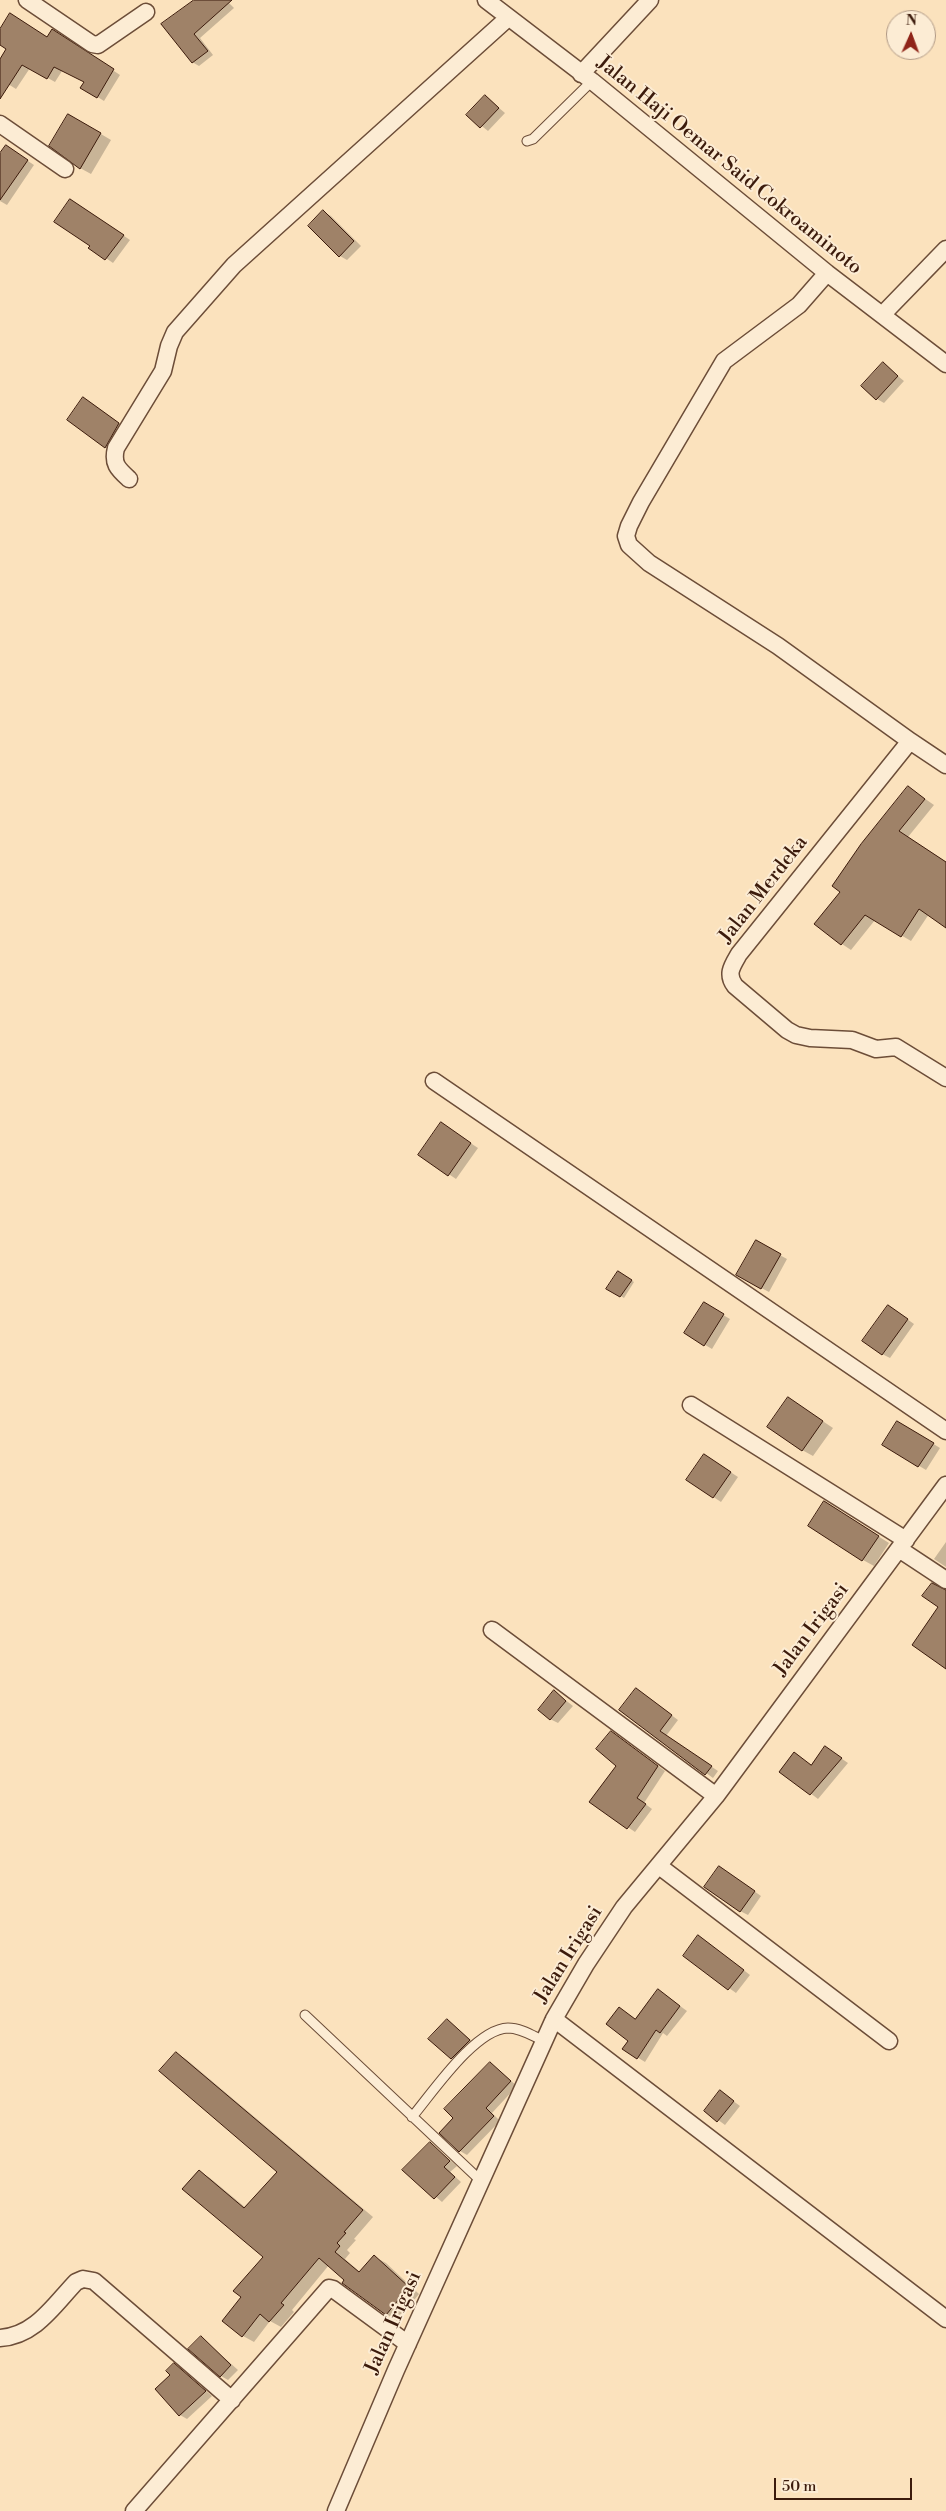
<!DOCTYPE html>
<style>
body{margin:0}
#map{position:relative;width:946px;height:2511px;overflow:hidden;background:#fbe2bd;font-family:"Libre Bodoni",serif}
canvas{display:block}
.north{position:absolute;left:886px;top:10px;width:50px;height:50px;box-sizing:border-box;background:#fcecd4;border:1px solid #af9884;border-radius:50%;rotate:2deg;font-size:14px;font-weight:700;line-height:20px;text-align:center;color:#3c1b0c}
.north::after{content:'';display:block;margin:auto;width:18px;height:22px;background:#8f2418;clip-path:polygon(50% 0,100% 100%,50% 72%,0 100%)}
.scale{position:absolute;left:774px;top:2478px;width:138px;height:22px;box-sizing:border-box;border:2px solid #3c1b0c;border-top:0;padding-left:6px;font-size:15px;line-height:18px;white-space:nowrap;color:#3c1b0c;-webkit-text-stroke:4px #fcecd4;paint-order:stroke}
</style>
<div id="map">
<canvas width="946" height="2511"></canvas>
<div class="north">N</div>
<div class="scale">50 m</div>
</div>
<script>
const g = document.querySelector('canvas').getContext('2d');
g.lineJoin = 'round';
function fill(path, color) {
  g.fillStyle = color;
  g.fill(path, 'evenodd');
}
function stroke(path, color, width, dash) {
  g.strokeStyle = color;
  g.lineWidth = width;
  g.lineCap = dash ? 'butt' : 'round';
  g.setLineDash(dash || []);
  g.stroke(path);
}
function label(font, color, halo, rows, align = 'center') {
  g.font = font + ' "Libre Bodoni",serif';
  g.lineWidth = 4;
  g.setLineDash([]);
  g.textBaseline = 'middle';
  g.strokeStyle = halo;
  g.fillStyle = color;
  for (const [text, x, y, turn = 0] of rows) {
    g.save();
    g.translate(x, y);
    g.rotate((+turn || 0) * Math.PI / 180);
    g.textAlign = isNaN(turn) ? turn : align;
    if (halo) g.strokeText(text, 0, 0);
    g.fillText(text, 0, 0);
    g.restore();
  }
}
const shadow = new Path2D(`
 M205,0h21l8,8 -34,30 13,17 -14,11 -7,-4 -29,-37z
 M0,31l48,8 12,-4 60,40 -16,26 -22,-14 3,-5 -23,-11 -7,11 -25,-14 -14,21 -16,-10v-18l8,-12 -8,-6z
 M485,96l20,17 -17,18 -20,-16z
 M69,115l42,25 -20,34 -11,-6z
 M13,151l21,14 -27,40 -7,-4v-47z
 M77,204l53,36 -17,23 -23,-16 1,-2z
 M324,212l7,4 30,30 -14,14 -7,-4z
 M883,364l21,17 -20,22 -7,-4z
 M91,403l35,25 -14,23 -7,-4z
 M908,787l26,18 -26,32 38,25v64l-17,-12 -18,27 -36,-21 -24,30 -9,-6v-53z
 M448,1128l30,20 -22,31 -37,-25z
 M756,1242l31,17 -18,33 -32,-17z
 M619,1273l15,9 -10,16 -16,-10z
 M704,1304l26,15 -18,30 -27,-16z
 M889,1306l25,18 -24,34 -8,-4z
 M788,1398l45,30 -20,28 -11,-6z
 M898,1422l42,26 -14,22 -42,-25z
 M712,1460l26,17 -17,25 -33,-22z
 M835,1509l54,34 -15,23 -11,-6z
 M946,1542v25l-12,-8z
 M555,1692l18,14 -15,17 -8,-4z
 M643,1694l35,26 -12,16 52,35 -5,7 -92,-68z
 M611,1732l54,39 -21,32 8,6 -17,23 -44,-30 27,-37z
 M832,1752l16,11 -30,36 -37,-28 31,-5z
 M727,1872l34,24 -13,19 -8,-4z
 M706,1941l44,34 -14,18 -52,-37z
 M665,1995l22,16 -20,25 -4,-3 -18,29 -21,-13 12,-29z
 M447,2021l30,24 -18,17 -7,-4z
 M176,2053l11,7 186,157 -19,22 2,1 -9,10 3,3 -5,6 15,13 15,-15 11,6 33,31 -22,27 -11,-7 -57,-49 -37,45 2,2 -13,15 -11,-6 -16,21 -11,-6 -1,-39 22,-40 -65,-85 11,6 36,30 33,-37z
 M491,2064l26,22 -25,27 8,8 -33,34 -7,-4 -5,-33z
 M721,2092l19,14 -15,19 -19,-14z
 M430,2143l27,23 -7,6 11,10 -19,20 -38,-32z
 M201,2337l37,33 -10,10 -7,-4z
 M174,2364l38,32 -25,23 -7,-4 -23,-26 15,-14z`);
const building = new Path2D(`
 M194,0h38l-38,34 14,17 -16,12 -31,-39z
 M10,13l37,24 5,-8 62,40 -17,29 -17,-10 4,-6 -30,-15 -7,12 -25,-14 -22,34v-40l6,-10 -6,-4v-16z
 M485,95l14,13 -19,20 -14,-13z
 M68,114l33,19 -21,36 -31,-23z
 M6,145l22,15 -28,40v-47z
 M70,199l54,36 -19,25 -17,-12 2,-2 -36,-24z
 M323,210l31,31 -15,16 -31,-31z
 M883,362l15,14 -22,24 -15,-14z
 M83,397l36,26 -14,25 -38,-28z
 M908,786l17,13 -26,32 47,31v66l-27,-19 -18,28 -36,-22 -24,30 -27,-21 26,-32 -8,-6 29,-42z
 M441,1122l30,21 -23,33 -30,-21z
 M756,1240l25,14 -20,35 -25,-14z
 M618,1271l14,9 -12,17 -14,-8z
 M704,1302l20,12 -20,32 -20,-13z
 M888,1305l20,14 -26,36 -20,-14z
 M788,1397l35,24 -21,30 -35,-24z
 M897,1421l37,22 -16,24 -36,-22z
 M704,1454l27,18 -18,26 -27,-18z
 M824,1501l55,35 -17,25 -54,-35z
 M932,1583l14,7v79l-34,-24 26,-38 -16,-11z
 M636,1688l36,27 -12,16 52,35 -7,9 -86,-65z
 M554,1690l12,11 -16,19 -12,-10z
 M611,1731l47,35 -21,32 9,6 -19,25 -38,-27 27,-36 -20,-17z
 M825,1746l17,12 -32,37 -31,-23 15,-20 17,13z
 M719,1866l36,25 -15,21 -36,-25z
 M698,1935l46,35 -16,20 -45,-34z
 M658,1989l22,17 -20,27 -4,-3 -19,29 -15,-10 6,-8 -22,-17 13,-17 16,12z
 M447,2019l23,21 -19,19 -23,-20z
 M176,2052l187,158 -19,22 2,1 -9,10 3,3 -5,6 24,20 15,-17 35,32 -23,28 -44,-32 2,-3 -25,-22 -38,45 3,2 -15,17 -9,-8 -18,23 -20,-16 19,-24 -8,-6 30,-34 -81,-68 17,-19 45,38 33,-36 -118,-101z
 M490,2062l21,19 -25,27 8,8 -35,36 -20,-19 14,-15 -9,-9z
 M720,2090l14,11 -17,21 -13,-11z
 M430,2142l20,19 -6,6 11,10 -21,22 -32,-29z
 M201,2336l30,29 -11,12 -32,-28z
 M174,2363l32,28 -27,25 -24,-27 15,-14 -4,-4z`);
const service = new Path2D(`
 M527,141l6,-2 59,-58
 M305,2015l176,166
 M412,2117c21,-25 63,-88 96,-89 13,0 25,8 36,13`);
const minor = new Path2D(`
 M27,0l65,44 6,1 48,-33
 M486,0l106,81 235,192 119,91
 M581,74l69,-74
 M0,124l65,45
 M827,273l-28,32 -75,56 -83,141 -12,24 -3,10 3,9 20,18 129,83 132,95
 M883,314l63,-65
 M129,479c-11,-10 -17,-15 -13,-31l47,-77 6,-25 6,-14 59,-67 274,-247
 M946,765l-36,-24 -171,213c-7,12 -13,20 -4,32l52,44 9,5 14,3 42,2 24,9 20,-2 50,31
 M434,1081l512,350
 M691,1405l215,135
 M899,1549l47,31
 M492,1630l224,166
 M659,1866l230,175
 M554,2019l392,300
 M0,2338c35,-2 54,-33 76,-56l7,-3 11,2 138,119
 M134,2511l195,-223 4,1 75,55
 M336,2511l60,-141 158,-351 32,-55 38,-57 92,-111 230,-311`);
const streetNames = [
 ["Jalan Haji Oemar Said Cokroaminoto",729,166,39],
 ["Jalan Merdeka",764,890,-52],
 ["Jalan Irigasi",812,1630,-53],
 ["Jalan Irigasi",569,1955,-58],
 ["Jalan Irigasi",394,2323,-66]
];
fill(shadow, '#0003');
fill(building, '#9f8268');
stroke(building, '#3c1b0c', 1);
stroke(service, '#6c4d38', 11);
stroke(minor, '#6c4d38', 19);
stroke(service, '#fcecd4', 9);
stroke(minor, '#fcecd4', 16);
label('20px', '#3c1b0c', '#fcecd4', streetNames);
</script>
